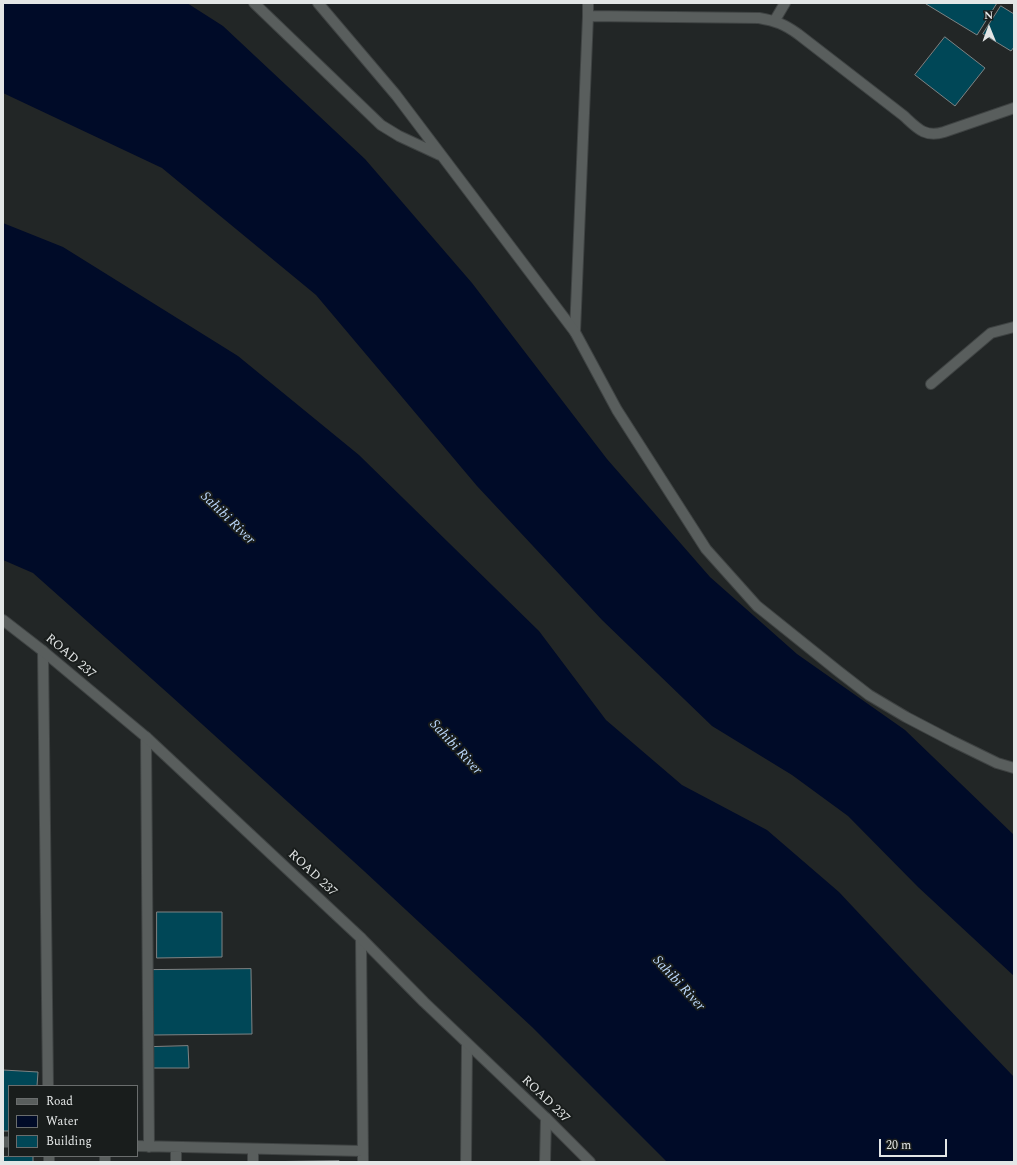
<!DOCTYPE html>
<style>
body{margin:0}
#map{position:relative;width:1017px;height:1165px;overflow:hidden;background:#222626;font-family:Spectral,serif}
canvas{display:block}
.frame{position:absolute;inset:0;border:4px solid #e3e6e6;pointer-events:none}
.legend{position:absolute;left:8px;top:1085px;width:130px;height:72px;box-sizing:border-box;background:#191d1c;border:1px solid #6a6d6d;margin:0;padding:5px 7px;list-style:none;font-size:12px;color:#e3e6e6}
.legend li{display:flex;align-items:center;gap:8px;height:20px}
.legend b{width:20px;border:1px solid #6a6d6d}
.north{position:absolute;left:969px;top:8px;width:40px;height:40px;-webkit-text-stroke:3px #191d1c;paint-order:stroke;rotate:359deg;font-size:11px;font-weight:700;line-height:16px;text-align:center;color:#e3e6e6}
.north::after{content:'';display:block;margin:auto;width:14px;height:18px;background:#e3e6e6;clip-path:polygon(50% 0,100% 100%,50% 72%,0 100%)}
.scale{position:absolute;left:879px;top:1139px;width:68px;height:18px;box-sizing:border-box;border:2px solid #e3e6e6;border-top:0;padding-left:5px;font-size:12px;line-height:14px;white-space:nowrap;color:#e3e6e6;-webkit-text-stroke:3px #191d1c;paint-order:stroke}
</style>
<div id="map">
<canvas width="1017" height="1165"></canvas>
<div class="frame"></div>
<ul class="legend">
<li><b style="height:5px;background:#595e5d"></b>Road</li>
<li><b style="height:11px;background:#000b28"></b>Water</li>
<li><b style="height:11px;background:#004757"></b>Building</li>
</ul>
<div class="north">N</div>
<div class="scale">20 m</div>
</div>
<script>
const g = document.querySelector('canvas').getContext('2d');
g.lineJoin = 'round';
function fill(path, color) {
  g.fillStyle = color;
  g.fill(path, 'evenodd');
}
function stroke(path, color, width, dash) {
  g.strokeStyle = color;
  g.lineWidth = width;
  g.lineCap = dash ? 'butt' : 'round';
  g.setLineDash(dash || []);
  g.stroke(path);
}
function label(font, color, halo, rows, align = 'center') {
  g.font = font + ' Spectral,serif';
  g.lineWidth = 4;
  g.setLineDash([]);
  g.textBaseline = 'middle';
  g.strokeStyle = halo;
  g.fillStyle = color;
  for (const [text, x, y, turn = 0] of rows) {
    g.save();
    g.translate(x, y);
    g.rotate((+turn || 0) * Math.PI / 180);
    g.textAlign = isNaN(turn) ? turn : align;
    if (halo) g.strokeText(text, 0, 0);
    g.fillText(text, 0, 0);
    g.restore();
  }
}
const water = new Path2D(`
 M3,3h184l36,23 142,133 107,124 135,176 103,118 87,77 108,76 109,105v141l-96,-89 -70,-71 -56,-41 -80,-49 -110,-106 -125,-134 -161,-191 -154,-127 -159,-75z
 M3,223l60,24 175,109 121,99 180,176 67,89 76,65 85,45 72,62 105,112 70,73v85h-347l-135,-135 -168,-156 -193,-175 -138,-123 -30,-13z`);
const building = new Path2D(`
 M926,3h71l-20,32 -51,-31z
 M1001,6l13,8v33l-3,4 -28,-17z
 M945,37l40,31 -30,38 -40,-31z
 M157,912h65v45l-65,1z
 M251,969l1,65 -99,1 -1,-65z
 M188,1046l1,22h-37v-21z
 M3,1070l35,2 -1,14h-28v45h-6z
 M33,1156v6h-30v-5z
 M339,1161v1h-84z`);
const minor = new Path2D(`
 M588,16v-13
 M775,20l10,-17
 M575,332l13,-316 171,2c17,3 25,6 39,16l106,82c13,12 21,22 40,16l70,-24
 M931,384l60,-51 23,-6
 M43,651l5,435
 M146,737l3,410
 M361,938l2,224
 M3,1142h6
 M137,1146l226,5
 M176,1147v15
 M253,1149v13
 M105,1156v6
 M49,1162v-6
 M466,1162l1,-118
 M545,1162l1,-44`);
const tertiary = new Path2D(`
 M254,3l127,122 18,11 41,19
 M318,3l78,92 179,237 42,78 89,139 51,57 81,65 31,24 37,22 46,24 45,22 17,5
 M3,620l40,31 103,86 215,201 63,64 122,116 44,44`);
const streetNames = [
 ["ROAD 237",70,657,40],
 ["ROAD 237",312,874,43],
 ["ROAD 237",545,1100,44]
];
const waterNames = [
 ["Sahibi River",227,519,44],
 ["Sahibi River",455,748,47],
 ["Sahibi River",678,984,47]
];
fill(water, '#000b28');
fill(building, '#004757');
stroke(building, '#7e8384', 1);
stroke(minor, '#3f4343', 12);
stroke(tertiary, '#3f4343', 12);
stroke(minor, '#595e5d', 10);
stroke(tertiary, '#595e5d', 10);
label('13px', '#e3e6e6', '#191d1c', streetNames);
label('italic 14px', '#bcd8fb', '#191d1c', waterNames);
</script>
